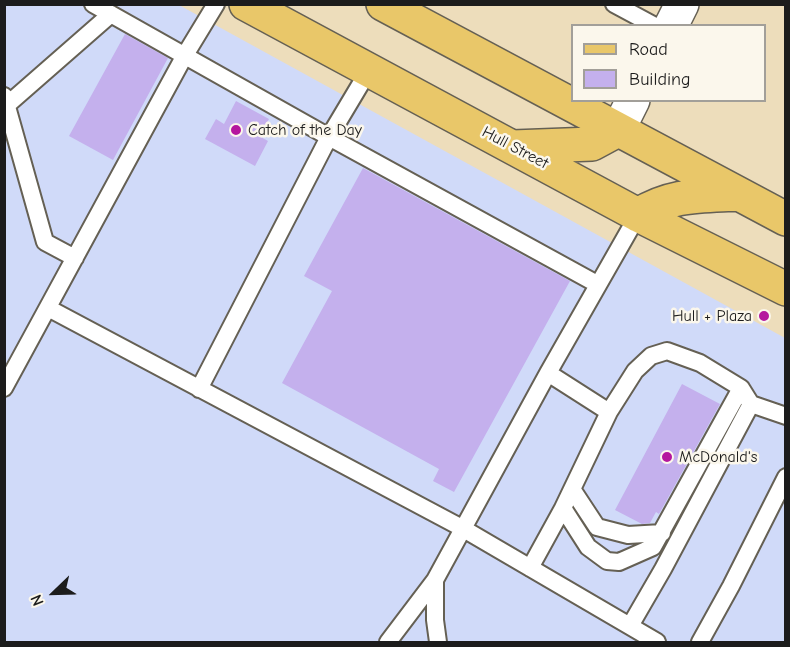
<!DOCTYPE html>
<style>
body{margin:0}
#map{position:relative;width:790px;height:647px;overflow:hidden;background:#edddbb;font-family:"Comic Neue",sans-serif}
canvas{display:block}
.frame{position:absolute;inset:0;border:6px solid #1c1c1c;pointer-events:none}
.legend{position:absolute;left:571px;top:24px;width:195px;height:78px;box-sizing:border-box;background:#fbf7ec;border:2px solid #a29f99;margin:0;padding:8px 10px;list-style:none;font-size:18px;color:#1c1c1c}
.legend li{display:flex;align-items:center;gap:12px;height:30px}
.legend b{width:30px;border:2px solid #a29f99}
.north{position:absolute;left:24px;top:563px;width:60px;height:60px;-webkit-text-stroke:4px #fbf7ec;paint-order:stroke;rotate:247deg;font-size:16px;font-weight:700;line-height:24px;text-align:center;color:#1c1c1c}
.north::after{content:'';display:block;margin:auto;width:21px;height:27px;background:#1c1c1c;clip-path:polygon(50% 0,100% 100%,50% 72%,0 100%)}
</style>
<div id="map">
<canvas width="790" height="647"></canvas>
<div class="frame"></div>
<ul class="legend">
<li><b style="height:8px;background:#e9c769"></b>Road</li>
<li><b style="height:16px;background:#c4b0ed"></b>Building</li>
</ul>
<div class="north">N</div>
</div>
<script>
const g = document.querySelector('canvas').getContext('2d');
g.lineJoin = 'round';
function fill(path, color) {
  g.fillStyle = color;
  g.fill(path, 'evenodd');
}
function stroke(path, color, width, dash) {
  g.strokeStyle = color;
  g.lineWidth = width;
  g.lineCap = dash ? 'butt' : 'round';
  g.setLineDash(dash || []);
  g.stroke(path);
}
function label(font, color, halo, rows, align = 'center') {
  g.font = font + ' "Comic Neue",sans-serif';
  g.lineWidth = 5;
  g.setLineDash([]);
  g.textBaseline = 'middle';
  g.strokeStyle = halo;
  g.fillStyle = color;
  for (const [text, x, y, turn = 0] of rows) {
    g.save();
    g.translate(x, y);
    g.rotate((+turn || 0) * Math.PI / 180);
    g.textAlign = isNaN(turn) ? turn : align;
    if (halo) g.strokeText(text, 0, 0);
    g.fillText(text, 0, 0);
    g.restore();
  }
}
const built = new Path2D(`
 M4,5h175l606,333v304h-780z`);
const building = new Path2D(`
 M125,34l43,24 -55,102 -44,-24z
 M236,101l33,18 -10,17 9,5 -13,25 -50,-27 11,-20 8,5z
 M363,168l207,113 -116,211 -21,-11 6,-12 -157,-86 50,-92 -28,-15z
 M682,384l38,20 -61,110 -3,-2 -6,11 -8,1 -27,-14z`);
const service = new Path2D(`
 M93,4l236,133 268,147
 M614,4l41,22
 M4,96l41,146 30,16
 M7,105l104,-91
 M48,308l414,220 195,114
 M548,373l61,39
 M4,388l181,-333 31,-51
 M199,389l130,-252 40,-67
 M751,404l35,12
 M572,489l25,38 31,8 34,-2
 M530,568l33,-60
 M630,626l33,-57 88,-165 -10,-16 -41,-25 -33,-12 -16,5 -16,15 -26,41 -46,96 25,39 19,14 12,1 34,-15 88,-159
 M388,642l47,-62
 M438,642l-3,-22v-40l113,-207 90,-158
 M700,642l31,-56 55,-109`);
const minor = new Path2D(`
 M671,26l11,-22
 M618,130l15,-30`);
const primary = new Path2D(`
 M246,4l392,211 148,74
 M383,4l403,215
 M513,147l79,-3 26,-14
 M638,215c34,-21 61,-19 100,-21`);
const markers = [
 [236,130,6,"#b5179e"],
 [764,316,6,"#b5179e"],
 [667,457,6,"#b5179e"]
];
const poiNames = [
 ["Catch of the Day",248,130],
 ["Hull + Plaza",752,316,"right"],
 ["McDonald's",679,457]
];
const streetNames = [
 ["Hull Street",515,148,28]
];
fill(built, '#d0daf9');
fill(building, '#c4b0ed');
stroke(service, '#656054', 20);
stroke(minor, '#656054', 36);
stroke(primary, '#656054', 36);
stroke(service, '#fff', 16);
stroke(minor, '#fff', 33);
stroke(primary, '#e9c769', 33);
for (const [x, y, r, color] of markers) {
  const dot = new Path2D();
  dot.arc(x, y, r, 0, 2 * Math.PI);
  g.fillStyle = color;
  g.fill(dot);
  stroke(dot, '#fbf7ec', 2);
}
label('16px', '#1c1c1c', '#fbf7ec', poiNames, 'left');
label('16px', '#1c1c1c', '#fbf7ec', streetNames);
</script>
